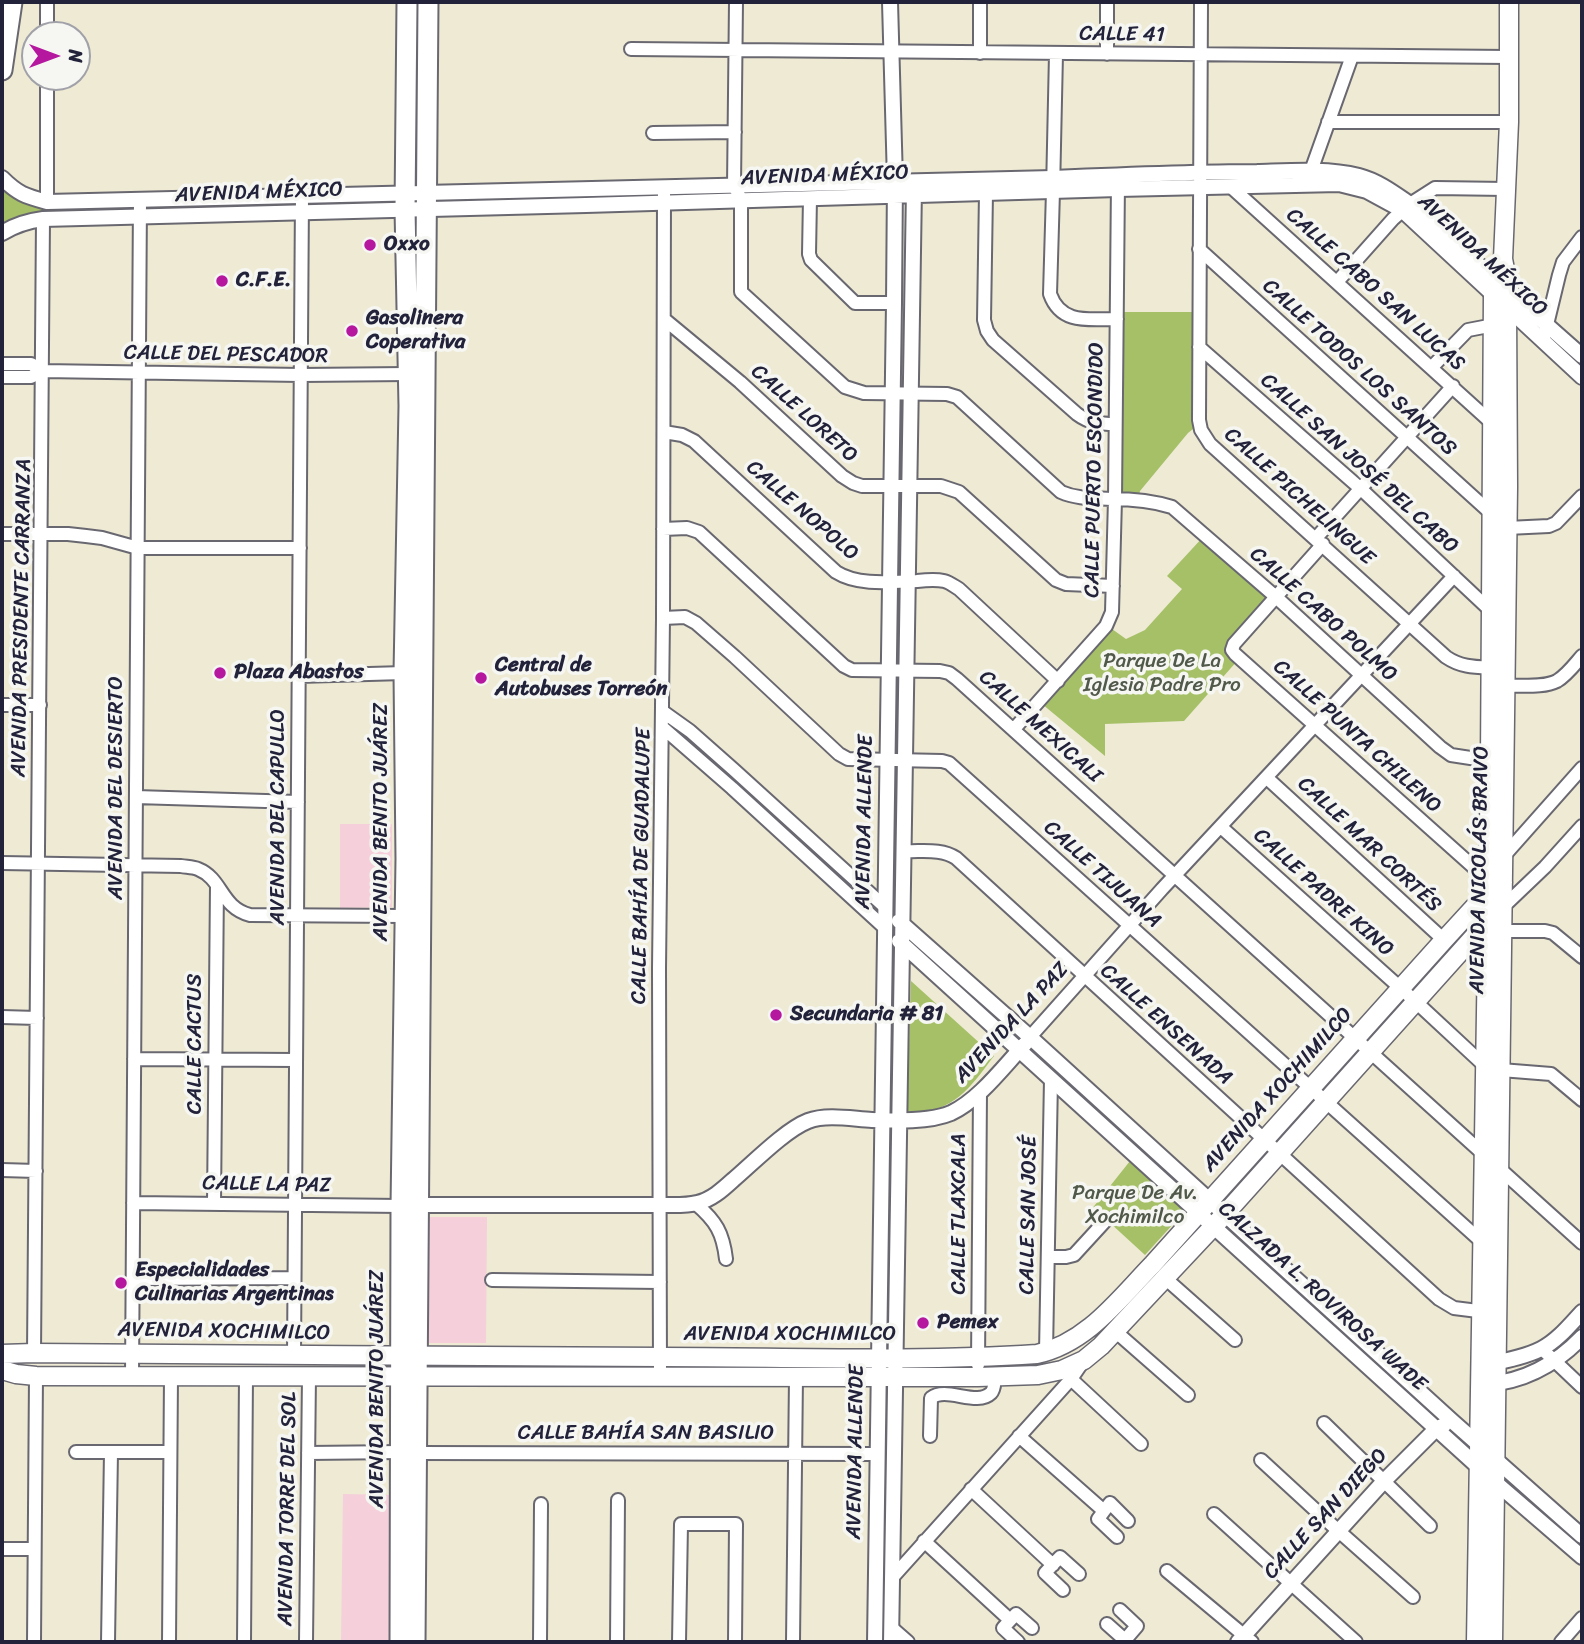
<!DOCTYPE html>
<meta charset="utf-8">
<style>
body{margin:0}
#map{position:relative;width:1584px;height:1644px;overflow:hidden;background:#eeead4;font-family:Sriracha,sans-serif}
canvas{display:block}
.frame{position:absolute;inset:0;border:4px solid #22223b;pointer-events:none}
.north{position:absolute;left:21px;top:21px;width:70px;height:70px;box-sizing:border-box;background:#f6f6f2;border:2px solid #a1a1a9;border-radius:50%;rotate:90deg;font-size:19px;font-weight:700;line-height:28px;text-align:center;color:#22223b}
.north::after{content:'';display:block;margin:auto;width:24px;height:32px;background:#b5179e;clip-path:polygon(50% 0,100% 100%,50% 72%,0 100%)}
</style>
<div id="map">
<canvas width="1584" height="1644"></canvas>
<div class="frame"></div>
<div class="north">N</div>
</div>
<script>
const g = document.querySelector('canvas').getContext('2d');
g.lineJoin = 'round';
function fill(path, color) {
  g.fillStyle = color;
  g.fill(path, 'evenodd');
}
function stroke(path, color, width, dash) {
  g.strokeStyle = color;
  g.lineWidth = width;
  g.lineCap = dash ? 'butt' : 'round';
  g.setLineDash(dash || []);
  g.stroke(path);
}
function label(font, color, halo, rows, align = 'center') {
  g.font = font + ' Sriracha,sans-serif';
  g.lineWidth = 7;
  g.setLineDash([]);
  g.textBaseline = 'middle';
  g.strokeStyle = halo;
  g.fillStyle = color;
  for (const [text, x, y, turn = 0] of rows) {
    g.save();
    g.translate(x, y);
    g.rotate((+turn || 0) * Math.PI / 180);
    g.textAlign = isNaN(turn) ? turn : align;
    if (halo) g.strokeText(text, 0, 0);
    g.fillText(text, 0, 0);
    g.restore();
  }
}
const built = new Path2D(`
 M340,824h52v83l-52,1z
 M429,1217h58l-1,126h-57z
 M343,1494l48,1 -2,147h-48z`);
const green = new Path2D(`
 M2,186l41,21 47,2 -47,2 -19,5 -22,11z
 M1122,312h76v113l-10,8 -48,58 -1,4 -18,-1z
 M1204,536l70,61 -47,51 11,12 -54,61 -79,3v32l-63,-52 70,-75 14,10 19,-9 37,-41 -15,-13z
 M911,981l83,75c-25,33 -41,58 -87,56z
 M1130,1161l55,50 -40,44 -36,-33 -19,-3 1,-9z`);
const minor = new Path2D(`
 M736,2l-2,184 7,13v93l104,95 19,6 83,1 10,3 104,95c16,7 33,6 50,7 20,0 42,2 61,8l104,90 164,150 11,8 39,6 5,-1
 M1201,2l-2,418 2,10 9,14 236,213c16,11 31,10 50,11
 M47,35v-33
 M631,49l878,8
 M980,53v-51
 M1056,54l-3,137 -3,103c11,31 39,25 67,25
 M1107,54v-52
 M1328,122h181
 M653,133l82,-1
 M1311,180v-9l41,-115
 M1230,186l263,238
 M986,193l-2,127 3,11 6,9 84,74c12,9 23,10 38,10
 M810,198l-1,56 2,6 44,43h39
 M47,202v-125
 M1199,249l294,266
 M1337,282l56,-63 17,-15 25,-16 71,1
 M664,319l76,63 102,94 11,7 9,3h79l18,6 97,88 10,4 47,2
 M1543,341l16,-66 4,-13 19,-25
 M1199,347l162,142 131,123
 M2,364h29l12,7
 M1432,367l36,-37 26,-5
 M2,377h29l12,-6 258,4 107,-1
 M664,432l18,3 12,6 142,131c22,14 55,10 81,9 9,-1 18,-2 27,0 5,1 10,5 15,8l99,92
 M1507,528l42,-2 7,-3 26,-27
 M663,529l24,-1 12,4 145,134 8,4 88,1 9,2 8,6 625,564
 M2,534h66l18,2 16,2 36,10h162
 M1316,538l137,-152
 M1323,544l-89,100 -2,6 3,4 253,226
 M663,618l22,-1 11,6 39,34 104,97 9,5 94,2 7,2 533,479
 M299,676l105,-3
 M1505,686c16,-1 38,2 52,-5 10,-6 18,-17 25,-25
 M2,705h38
 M662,711l28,20 43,38 152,138
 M662,727l70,61 153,140
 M1014,729l92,-103 6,-14 3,-113 3,-318
 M1267,778l177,162
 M136,797l162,5
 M1221,827l195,175 70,65
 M904,851c17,1 37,-3 52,7l483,441 15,9 32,4
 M1503,857l79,-89
 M2,863l179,3c5,1 12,1 17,3 25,10 22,38 52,46l154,1
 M1502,908l43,-41 37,-41
 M1502,931h43l8,2 29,24
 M2,1017l35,1
 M1030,1037l132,-148 292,-313
 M134,1059l162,1
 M1501,1070l50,4 31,26
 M2,1170l34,1
 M133,1203l268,3
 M214,1204l3,-319
 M696,1204c20,17 27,29 30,55
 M1048,1257h18l8,-2 33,-36
 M1165,1278l70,62
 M132,1279l162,-1
 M492,1280l168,2
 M1115,1331l73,64
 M1542,1349l40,38
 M1046,1352l5,-273
 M34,1353l9,-1134
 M294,1355l8,-1159
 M978,1365l2,-273
 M132,1376l8,-1176
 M660,1377l-1,-409 4,-350 1,-424
 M1071,1379l70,65
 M1324,1423l106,103
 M930,1436l1,-38c15,-12 46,9 60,-5 4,-4 3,-11 4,-16
 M1019,1436l85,75
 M76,1452h94
 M308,1453l93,-1
 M416,1453l460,1
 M1261,1460l63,58 89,79
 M971,1489l82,76
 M1214,1514l142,128
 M1117,1537l-19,-18 12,-16 18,18
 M924,1541l86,79
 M2,1549h32
 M1167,1571l85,71
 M892,1578l179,-199 13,-19
 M1063,1590l-18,-17 15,-16 19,17
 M1107,1624l18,16 12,-14 -17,-16
 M892,1628l16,14
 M34,1642l2,-266
 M108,1642l3,-190
 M169,1642l2,-266
 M244,1642l2,-266
 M306,1642l3,-266
 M540,1642l1,-138
 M617,1642l1,-142
 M679,1642l2,-118h55l-1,118
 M793,1642l3,-265
 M1018,1642l-15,-14 13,-14 16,14
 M1561,1642l21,-24`);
const tertiary = new Path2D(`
 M2,178c16,16 23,18 45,24l1006,-24c68,-3 136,-6 204,-6 33,-1 69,-4 102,4 19,5 35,17 51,28l172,152
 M2,233c13,-8 25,-12 41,-14l543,-14 532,-16 221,-5 28,7 35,19 180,167
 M899,921l131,116 422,384 130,115
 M899,941l596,541 87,75
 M418,1205h242c12,0 26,1 37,-2 14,-3 25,-13 36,-23 19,-16 52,-50 75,-59 19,-7 44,-2 64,-1 23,1 58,2 79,-7 28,-13 53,-47 74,-69
 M1488,1364c17,-3 37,-7 53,-15 16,-8 29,-24 41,-37
 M1488,1384c38,-3 68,-20 94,-47
 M875,1642l19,-1339 1,-122 -5,-179
 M891,1642l23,-1454
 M1238,1642l146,-161 52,-52 8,-4`);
const secondary = new Path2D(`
 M2,1354l32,-1c209,2 419,3 628,4 125,0 250,5 375,-3 50,-11 82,-55 116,-90l291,-324 44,-48 15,-10
 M2,1370l14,4 20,2 841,1h101l60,-2 24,-5 22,-10 17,-14 124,-132 263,-293 14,-13
 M1476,1642l14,-881 3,-467 8,-30
 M1493,1642l15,-1155 -1,-180 2,-16 -6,-32 6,-137v-120`);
const primary = new Path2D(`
 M2,70l10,-68
 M400,1642l1,-436 5,-347 -2,-186 5,-267 -4,-197 2,-207
 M415,1642l13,-1640`);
const markers = [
 [370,245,7,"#b5179e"],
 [222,281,7,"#b5179e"],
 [352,331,7,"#b5179e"],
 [220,673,7,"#b5179e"],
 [481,678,7,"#b5179e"],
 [776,1015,7,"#b5179e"],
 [121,1283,7,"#b5179e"],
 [923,1323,7,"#b5179e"]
];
const streetNames = [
 ["CALLE 41",1122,35,1],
 ["AVENIDA MÉXICO",825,176,-2],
 ["AVENIDA MÉXICO",259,193,-2],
 ["AVENIDA MÉXICO",1482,256,43],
 ["CALLE CABO SAN LUCAS",1375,290,42],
 ["CALLE DEL PESCADOR",226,355,1],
 ["CALLE TODOS LOS SANTOS",1359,368,42],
 ["CALLE LORETO",804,414,42],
 ["CALLE SAN JOSÉ DEL CABO",1359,464,42],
 ["CALLE PUERTO ESCONDIDO",1095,470,-89],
 ["CALLE PICHELINGUE",1299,497,42],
 ["CALLE NOPOLO",802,511,41],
 ["CALLE CABO POLMO",1323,615,42],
 ["AVENIDA PRESIDENTE CARRANZA",22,618,-89],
 ["CALLE MEXICALI",1040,727,42],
 ["CALLE PUNTA CHILENO",1357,737,42],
 ["AVENIDA DEL DESIERTO",117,788,-90],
 ["AVENIDA DEL CAPULLO",279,817,-90],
 ["AVENIDA BENITO JUÁREZ",382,822,-90],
 ["AVENIDA ALLENDE",865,822,-89],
 ["CALLE MAR CORTÉS",1369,845,43],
 ["CALLE BAHÍA DE GUADALUPE",642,866,-89],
 ["AVENIDA NICOLÁS BRAVO",1480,870,-89],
 ["CALLE TIJUANA",1102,875,42],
 ["CALLE PADRE KINO",1323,893,42],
 ["AVENIDA LA PAZ",1012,1023,-47],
 ["CALLE ENSENADA",1166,1025,42],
 ["CALLE CACTUS",196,1044,-90],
 ["AVENIDA XOCHIMILCO",1278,1090,-48],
 ["CALLE LA PAZ",267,1185,1],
 ["CALLE TLAXCALA",960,1214,-90],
 ["CALLE SAN JOSÉ",1029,1215,-89],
 ["CALZADA L. ROVIROSA WADE",1322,1297,42],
 ["AVENIDA XOCHIMILCO",224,1332,1],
 ["AVENIDA XOCHIMILCO",790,1335],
 ["AVENIDA BENITO JUÁREZ",378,1389,-90],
 ["CALLE BAHÍA SAN BASILIO",646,1434],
 ["AVENIDA ALLENDE",856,1452,-89],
 ["AVENIDA TORRE DEL SOL",288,1509,-89],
 ["CALLE SAN DIEGO",1326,1514,-47]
];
const poiNames = [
 ["Oxxo",384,245],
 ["C.F.E.",236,281],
 ["Gasolinera",366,319],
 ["Coperativa",366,343],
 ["Central de",495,666],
 ["Autobuses Torreón",495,690],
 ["Plaza Abastos",234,673],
 ["Secundaria # 81",790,1015],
 ["Especialidades",135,1271],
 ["Culinarias Argentinas",135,1295],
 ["Pemex",937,1323]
];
const parkNames = [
 ["Parque De La",1162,662],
 ["Iglesia Padre Pro",1162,686],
 ["Parque De Av.",1135,1194],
 ["Xochimilco",1135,1218]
];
fill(built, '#f5cfda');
fill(green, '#a5c067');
stroke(minor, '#696871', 16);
stroke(tertiary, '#696871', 18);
stroke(secondary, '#696871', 21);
stroke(primary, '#696871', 23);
stroke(minor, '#fff', 12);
stroke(tertiary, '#fff', 14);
stroke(secondary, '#fff', 18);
stroke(primary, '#fff', 19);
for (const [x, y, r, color] of markers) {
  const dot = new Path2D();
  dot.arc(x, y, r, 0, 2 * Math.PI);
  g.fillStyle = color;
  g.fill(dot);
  stroke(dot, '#f6f6f2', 2.5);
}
label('21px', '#22223b', '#f6f6f2', streetNames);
label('bold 21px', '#22223b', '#f6f6f2', poiNames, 'left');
label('21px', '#50594a', '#f6f6f2', parkNames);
</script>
